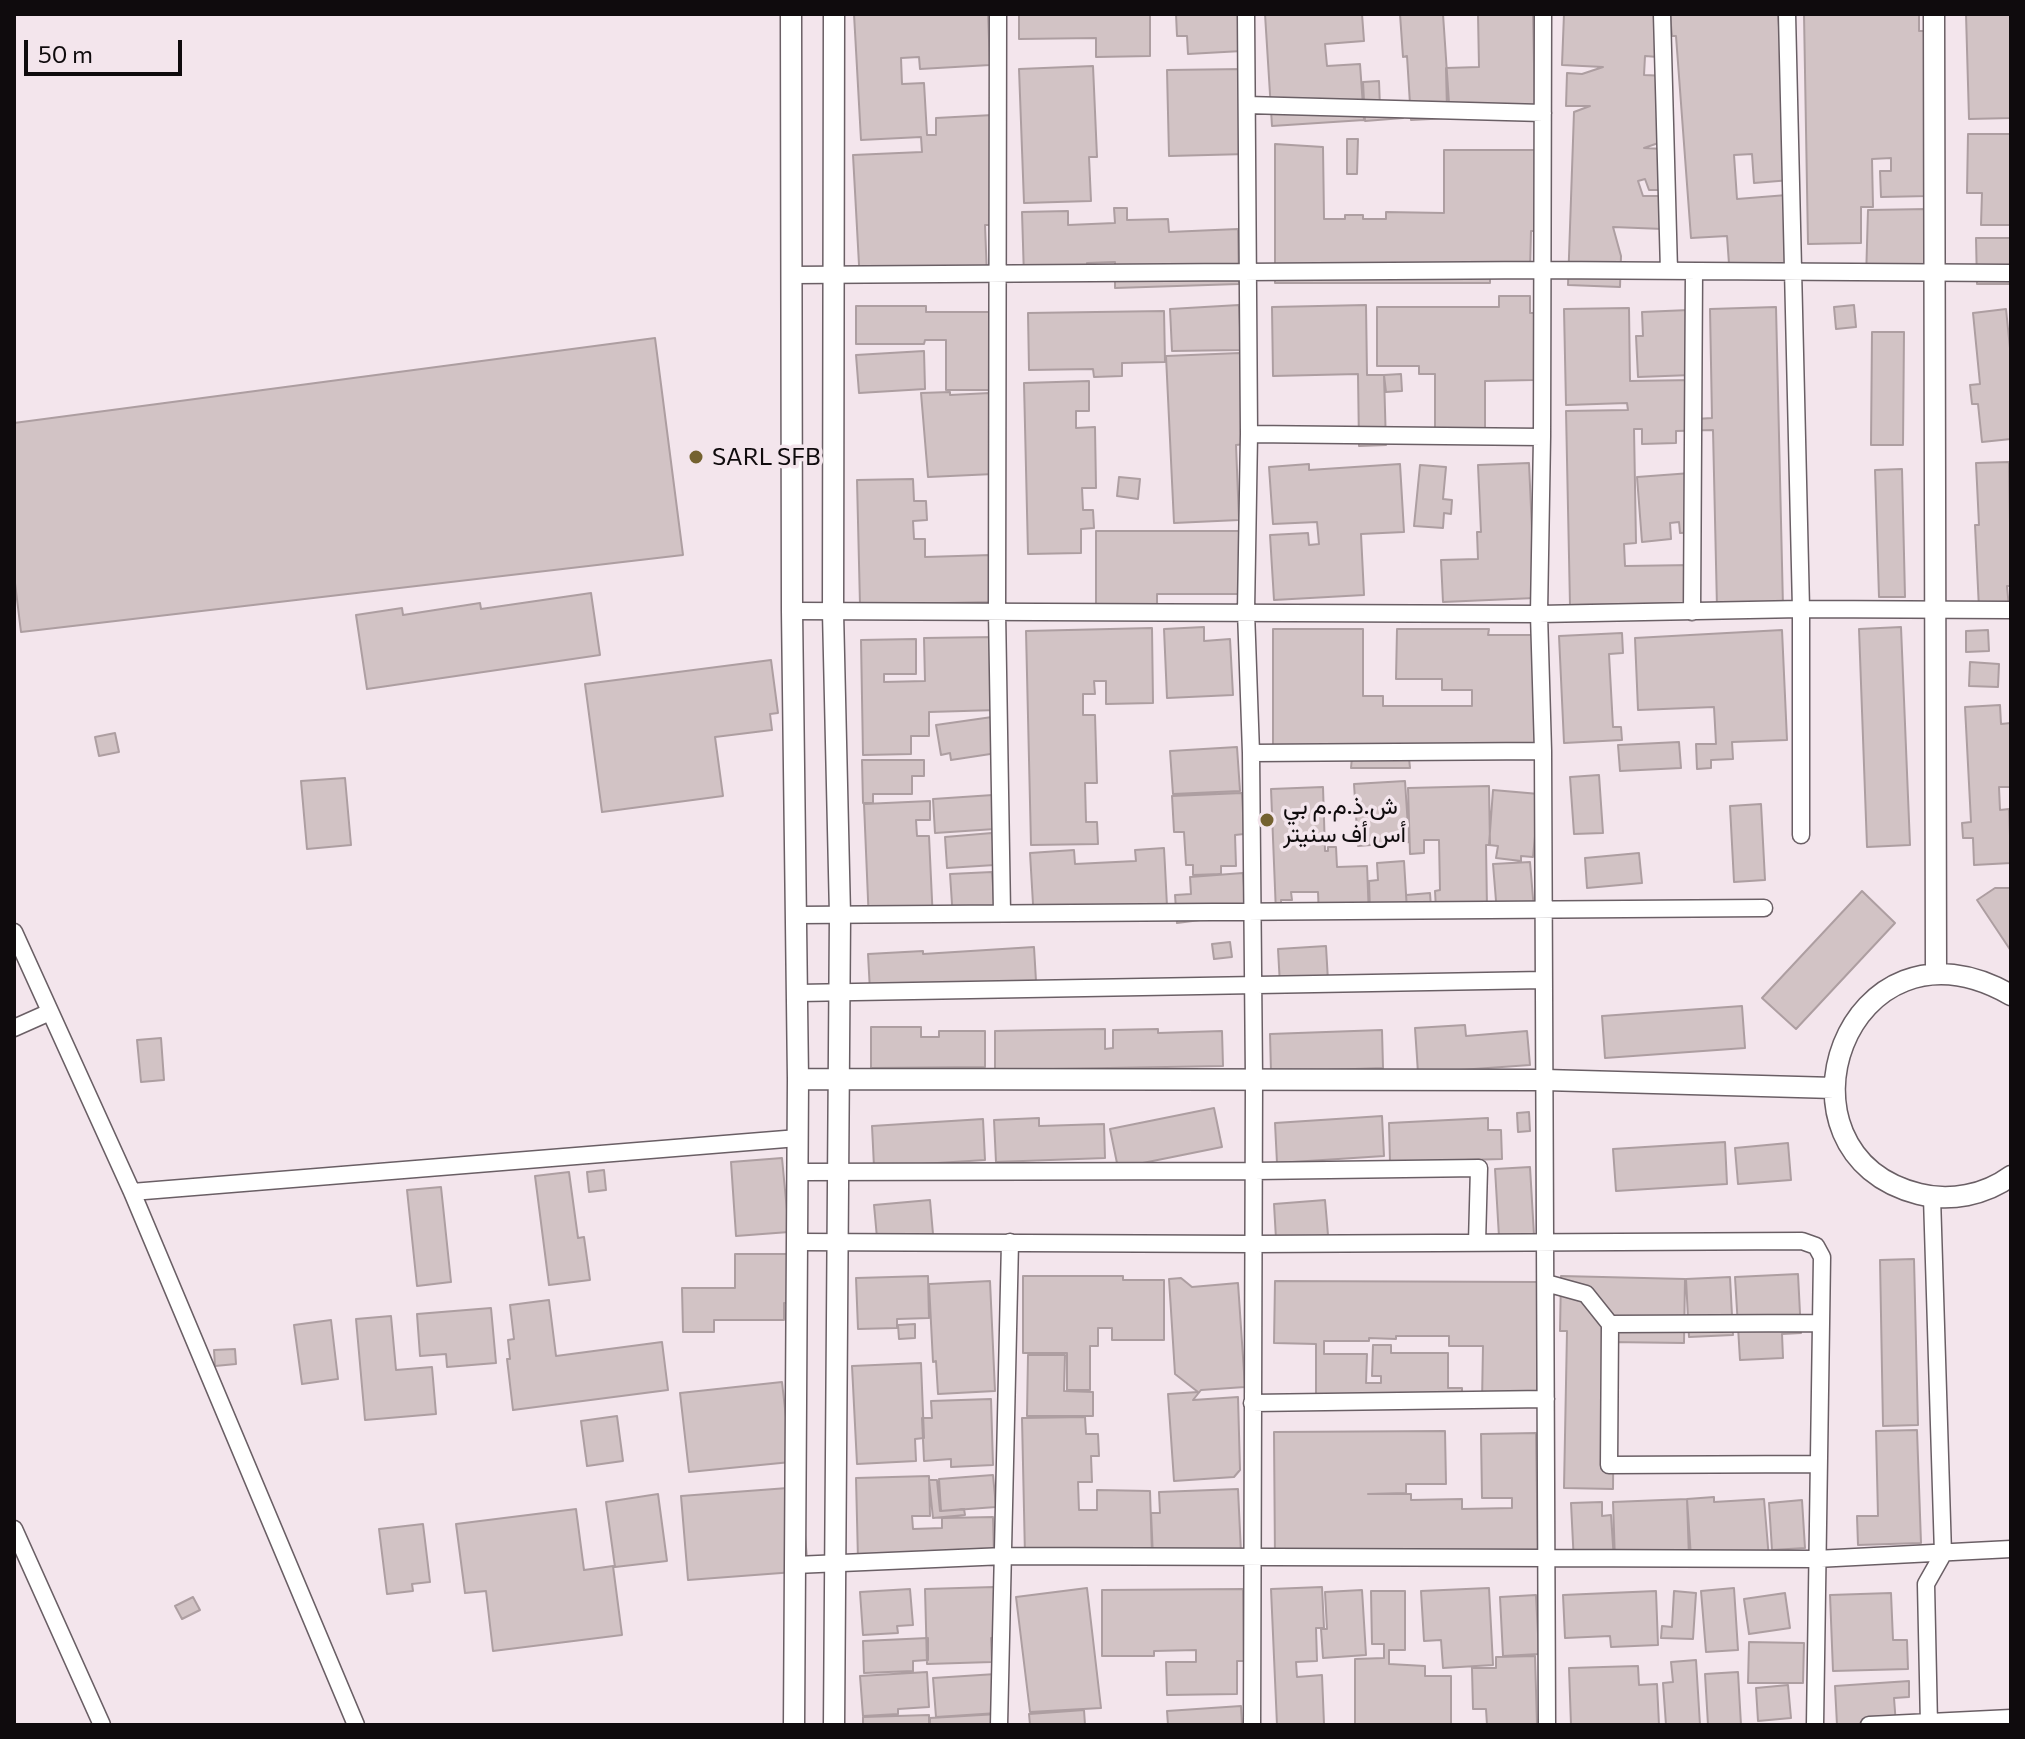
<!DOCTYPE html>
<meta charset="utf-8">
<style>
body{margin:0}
#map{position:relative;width:2025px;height:1739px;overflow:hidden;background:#f3e5ec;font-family:Commissioner,sans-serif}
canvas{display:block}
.frame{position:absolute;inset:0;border:16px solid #0f0b0d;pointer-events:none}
.scale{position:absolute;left:24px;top:40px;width:158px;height:36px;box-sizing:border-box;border:4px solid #0f0b0d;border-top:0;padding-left:10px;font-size:24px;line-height:28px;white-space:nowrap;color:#0f0b0d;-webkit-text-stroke:6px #f3e5ec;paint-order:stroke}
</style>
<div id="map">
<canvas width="2025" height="1739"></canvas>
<div class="frame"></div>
<div class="scale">50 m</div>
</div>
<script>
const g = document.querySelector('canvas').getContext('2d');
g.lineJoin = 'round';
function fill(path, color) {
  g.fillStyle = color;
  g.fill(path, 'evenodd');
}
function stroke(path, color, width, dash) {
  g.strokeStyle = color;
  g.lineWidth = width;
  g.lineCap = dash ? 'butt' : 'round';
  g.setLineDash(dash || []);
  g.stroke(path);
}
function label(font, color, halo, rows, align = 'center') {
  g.font = font + ' Commissioner,Vazirmatn,sans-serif';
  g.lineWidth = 7;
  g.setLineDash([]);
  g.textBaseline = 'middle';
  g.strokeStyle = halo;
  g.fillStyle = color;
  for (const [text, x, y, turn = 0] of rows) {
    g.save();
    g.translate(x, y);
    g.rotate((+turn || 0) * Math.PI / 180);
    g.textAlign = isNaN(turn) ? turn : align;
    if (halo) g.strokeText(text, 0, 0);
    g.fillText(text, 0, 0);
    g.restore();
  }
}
const building = new Path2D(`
 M854,14h134l2,51 -70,4 -1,-12 -18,1 1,26 22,-1 3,52h9v-17l57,-3 6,110h-14l2,51 -127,7 -7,-128 69,-3 -1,-15 -60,3z
 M1019,14h131v42l-54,1v-19l-77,1z
 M1176,14h63l3,37 -54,3 -1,-18h-10z
 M1265,14h97l2,27 -39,3 2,22 33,-2 4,56 -92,6z
 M1400,14h43l7,104 -39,2 -4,-64 -4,1z
 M1478,14h55l2,102 -88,-6 -1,-42 33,-1z
 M1564,14h96l-2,43 -13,-1 -1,19 23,1 -3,65 -20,7 21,1 -1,41h-15l-4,-11 -7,2 5,15h21l-1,33 -50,-2 8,29 -1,31 -52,-2 6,-173 16,-6h-24l1,-33 15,1 21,-7 -41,-2z
 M1670,14h108l13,166 -37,3 -2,-29 -18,1 3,44 50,-4 5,74 -62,9 -3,-42 -36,2 -15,-202h-4z
 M1804,14h115v17h7l2,165 -47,1 -1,-26h11v-13l-19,1 1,48h-12v36l-53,1z
 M1966,14h45v104l-42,1z
 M1093,66l4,91h-8l2,44 -67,2 -5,-134z
 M1245,69l2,85 -78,2 -2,-86z
 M1379,81l1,27 22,-1 1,11 -38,3 -2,-39z
 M1968,134h43v91h-30l1,-32h-15z
 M1347,139h11l-1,35h-10z
 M1275,144l48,3 1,72h21v-4h18v4h23v-7l58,1v-63h91v81h-4l-1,39h-40v13h-215z
 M1114,208h13v12l41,-1 1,13 69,-3 1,55 -124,4v-26l-28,1v12l-63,2 -2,-65 46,-1v14l47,-2z
 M1928,209v70h-62l2,-69z
 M1976,238h35v46h-34z
 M1499,296h31v17h4v67l-49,1v55h-50v-62h-16v-8h-42v-59h122z
 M1239,305l2,45 -69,1 -2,-42z
 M1366,305l1,70h17l2,70 -27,1 -1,-72 -85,2 -1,-69z
 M1854,305l2,22 -20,2 -2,-22z
 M856,306h70v6h64v78h-44v-50h-21l-1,4h-68z
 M1776,307l7,300 -66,1 -4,-178 -37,1v12l-34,1v-15h-8l2,114 -12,1 1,22 67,-1 1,38 -123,2 -4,-194 62,-1 -1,-7 -61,2 -2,-96 65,-1 1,73 64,-1 1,39 17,-1 -2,-109z
 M2006,309l5,49v81l-29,3 -4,-38h-6l-2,-19 10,-1 -7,-71z
 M1689,310l3,65 -54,2 -2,-41h7l-1,-24z
 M1164,311l1,51 -43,1v13l-28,1 -1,-8 -64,1 -1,-57z
 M1872,332h32l-1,113h-32z
 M655,338l28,217 -662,77 -7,-57v-152z
 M924,351l1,38 -66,4 -3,-38z
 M1240,353l5,91 -9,1 3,75 -65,3 -8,-167z
 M1401,374l1,17 -16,1 -2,-17z
 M1089,381v30h-13v17l19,-1 1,61h-14l1,22h10l1,18 -13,1v24l-53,1 -4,-171z
 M950,392v3l40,-2 4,81 -66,3 -7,-84z
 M2009,462l2,124h-4l2,22 -30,1 -4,-84h4l-3,-62z
 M1529,463l6,135 -92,4 -2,-42 37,-1 -1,-27h4l-3,-67z
 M1309,464v6l91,-6 4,68 -43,2 3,61 -90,5 -4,-65 38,-2 1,12 10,-1 -2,-22 -44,2 -4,-57z
 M1420,465l26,2 -3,32 9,1 -1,14 -7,-1 -1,15 -29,-2z
 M1902,469l3,128h-26l-4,-127z
 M1691,473l10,59 -21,1 -1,-11 -9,1 1,16 -29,3 -5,-65z
 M1119,477l21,2 -2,20 -21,-3z
 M913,479l1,22h12l1,19 -14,1 1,18h11v18l66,-2 1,47 -132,3 -3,-125z
 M1096,531h147l-1,63h-85v10h-61z
 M591,593l9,62 -233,34 -11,-74 46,-7 1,7 77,-12 1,6z
 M1204,627v14l26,-2 3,56 -66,3 -3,-69z
 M1901,627l9,218 -43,2 -8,-218z
 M1152,628l1,75 -47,1v-23h-12l1,13h-12v21h12l2,68h-12l1,39h11l1,22 -67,1 -5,-214z
 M1273,629h90v67h20v10h89v-16h-30v-11h-46l1,-50h92l-1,6h48v123h-127l1,10h-59l1,-11h-79z
 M1782,630l5,110 -55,2 1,17 -22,1v8l-14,1 -1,-25h20l-2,-37 -76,3 -3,-72z
 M1988,630l1,21 -23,1v-21z
 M1622,633l1,20 -14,1 4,73h8l1,13 -58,3 -5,-107z
 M997,637l1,73 -69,2v24h-18v18l-48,1 -2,-115 55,-1v35h-32v8l41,-1 -1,-43z
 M771,660l7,53 -8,1 2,16 -57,7 8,59 -121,16 -17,-128z
 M1970,662l29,2 -1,23 -29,-1z
 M2000,705l1,19 10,-1v64h-12l1,23 9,-1 2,54 -37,2 -1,-27h-10l-1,-15 9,-1 -6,-115z
 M992,717l5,36 -46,7 -1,-7 -9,2 -5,-30z
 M115,733l4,19 -20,4 -4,-19z
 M1679,742l2,26 -61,3 -2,-26z
 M1237,747l3,44 -67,3 -3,-43z
 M862,760h62v16h-12v18h-39v9h-10z
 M1599,775l4,58 -29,1 -4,-57z
 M345,778l6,67 -44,4 -6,-68z
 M1405,781l4,61 -51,4 -4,-62z
 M1489,786l1,59h-4l1,63 -51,1 -1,-18 5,-1 -1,-50h-15v13l-14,1 -2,-66z
 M1323,787l2,64h3v-4h8l1,20 30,-1 2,50 -50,2 -1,-26h-27l1,8h-11v13h-5l-5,-124z
 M1493,790l46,4 -6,63 -12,-1v5l-25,-3 2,-12 -9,-1z
 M1242,793l2,41 -9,1 1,31h-15v8l-28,1v-10h-7l-2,-33h-10l-2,-36z
 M993,795l2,34 -60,4 -2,-34z
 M930,801v19h-14l1,16h12l4,85 -64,2 -5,-119z
 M1761,804l4,76 -31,2 -4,-76z
 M992,833l3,32 -48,3 -2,-31z
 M1164,848l3,58 -133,15 -4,-68 44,-3 1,14 61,-3 -1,-11z
 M1639,853l3,30 -55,5 -2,-30z
 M1404,861l3,49 -37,2 -1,-31 9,-1 -1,-17z
 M1530,862l4,48 -37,3 -4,-49z
 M992,872l3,44 -42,3 -3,-45z
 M1243,873l3,41 -69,9 -2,-28 16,-1 -1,-17z
 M1995,888h16v63l-34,-51z
 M1862,891l33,32 -99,106 -34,-31z
 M1430,893l1,15 -24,1 -1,-14z
 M1230,942l2,15 -18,2 -2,-15z
 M1326,946l2,35 -48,4 -2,-36z
 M1034,947l2,34 -166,10 -2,-37 55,-3v3z
 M1742,1006l3,42 -140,10 -3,-42z
 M1465,1025l1,11 61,-5 3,34 -112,8 -3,-45z
 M871,1027h50v10h18v-6h46v36l-114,1z
 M1105,1029v20l8,-1v-18l45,-1v4l64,-2 1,35 -228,4v-39z
 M1382,1030l1,38 -112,4 -1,-38z
 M161,1038l3,42 -23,2 -4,-42z
 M1214,1108l8,39 -104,21 -8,-39z
 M1529,1112l1,19 -12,1 -1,-19z
 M1382,1116l2,40 -107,7 -2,-40z
 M1039,1118v8l65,-2 1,34 -109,4 -2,-42z
 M1488,1118v12h13l1,29 -112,3 -1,-39z
 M983,1119l2,41 -111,7 -2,-41z
 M1725,1142l2,42 -111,7 -3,-42z
 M1788,1143l3,37 -53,4 -3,-36z
 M782,1158l7,74 -53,4 -5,-74z
 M1530,1167l4,68 -35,2 -4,-68z
 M604,1170l2,20 -17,2 -2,-20z
 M569,1172l9,66 6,-1 6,43 -41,5 -14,-109z
 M441,1187l10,95 -34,4 -10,-96z
 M930,1200l3,34 -56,4 -3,-33z
 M1325,1200l3,35 -52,4 -2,-35z
 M735,1254h58v49h-9v17h-70v12h-31l-1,-44h53z
 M1914,1259l4,166 -35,1 -3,-166z
 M1798,1274l3,59 -19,1 1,24 -43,2 -5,-83z
 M928,1276l1,42 -32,1v9l-39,1 -2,-51z
 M1023,1276h100v4h41v60h-52v-12h-14v18h-8v44h-23v-37h-44z
 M1561,1276l124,3 -1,64 -74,-1 4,20 -1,127 -49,-1 3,-157h-7z
 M1730,1277l3,58 -44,2 -3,-58z
 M1181,1278l11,9 46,-4 7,104 -44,3 -8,10 45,-3 2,73 -6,7 -60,4 -6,-87 30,-2 -23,-18 -6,-95z
 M990,1281l5,110 -57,3 -2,-33 -3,1 -4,-78z
 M1275,1281l262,1v121h-55l1,-57h-34v-10h-53v3l-27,-1v3h-45v13h43l-1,29h15v-7h-9l1,-31h18v8h57v35h14v16l-146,-1v-59l-42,-1z
 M549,1300l7,56 106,-14 6,48 -155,20 -6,-51h3l-2,-19 6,-1 -4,-34z
 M491,1308l5,55 -49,4 -1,-13 -26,2 -3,-42z
 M391,1316l5,54 36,-3 4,47 -71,6 -9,-101z
 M331,1320l7,59 -36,5 -8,-59z
 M915,1324v14l-16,1 -1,-14z
 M235,1349l1,15 -21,2 -1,-16z
 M1028,1355h37l-1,36 29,1v24h-66z
 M921,1363l3,75 -9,1 1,22 -59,3 -5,-98z
 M782,1382l9,80 -102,10 -9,-79z
 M991,1399l2,66 -42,2v-8l-27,2 -2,-43h10l-1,-17z
 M617,1416l6,45 -36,5 -6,-45z
 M1085,1417l1,17h12l1,22h-8l1,26h-14l1,28h18v-20l53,1 2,63 -127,2 -3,-138z
 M1917,1430l4,113 -63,2 -1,-29h21l-2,-85z
 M1445,1431l1,53h-40v9l-38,1h43v6l51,-1v10l50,-1v-10h-30l-1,-64 55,-1 2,125 -263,3 -1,-129z
 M993,1475l3,32 -55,4 -2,-32z
 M929,1476l1,40h-18l1,13 29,-1v-10l51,-1 1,39 -136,4 -2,-82z
 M929,1480h8l3,31 24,-2 1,6 -32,3z
 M801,1487l7,84 -120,9 -7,-84z
 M1238,1489l3,64 -88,4 -2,-44h9l-1,-21z
 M658,1494l9,67 -52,6 -9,-65z
 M1714,1497v5l50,-3 5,60 -78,-2 -4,-58z
 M1687,1499l2,59 -74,3 -2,-59z
 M1802,1500l3,48 -33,2 -3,-47z
 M1602,1502v14l9,-1 3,46 -40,3 -3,-61z
 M576,1509l8,61 29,-4 9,69 -129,16 -7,-60 -21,2 -9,-69z
 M423,1524l7,58 -18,2 1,7 -26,3 -8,-65z
 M994,1587l2,51h-5l1,24 -65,2 -2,-75z
 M1322,1587l2,41h-8l1,33 -21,1 1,15 25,-2 2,49 -47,1 -6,-136z
 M1087,1588l14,120 -71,4 -14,-115z
 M1489,1588l4,77 -50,3 -2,-28 -17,1 -3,-50z
 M1734,1588l4,62 -32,2 -5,-61z
 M910,1589l3,36 -16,1 1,7 -35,2 -3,-43z
 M1243,1589l1,72h-7v33l-70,1 -1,-33h30v-12l-42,1v5h-52v-66z
 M1362,1590l4,65 -43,3 -2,-29h6l-2,-37z
 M1371,1591h34v59h-16v14l36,2v10h26v49h-96v-66l29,-1v-14h-12z
 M1656,1591l2,54 -47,2 -1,-11 -45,2 -2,-43z
 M1674,1591l22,2 -3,46 -32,-1 1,-12 10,1z
 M1785,1593l5,35 -41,6 -5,-35z
 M1891,1593l2,47h14l1,29 -75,2 -3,-76z
 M1536,1595l3,59 -36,2 -3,-59z
 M193,1597l7,13 -18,9 -7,-13z
 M928,1638v22l-15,1v10l-49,2 -1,-32z
 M1749,1642l55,1 -1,40h-55z
 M1535,1656l2,69h-50l-1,-16h-13l-1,-41h24v-11z
 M1696,1660l4,65h-34l-3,-42 10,-1 -2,-20z
 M1638,1666l1,19 18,-1 2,41h-88l-2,-57z
 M927,1672l2,35 -31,2v5l-35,2 -3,-40z
 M1738,1672l3,53h-33l-3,-51z
 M996,1674l2,39 -62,4 -3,-39z
 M1909,1681v16l-15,1 2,27h-59l-2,-39z
 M1788,1685l3,33 -33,3 -2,-33z
 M1241,1706l1,19h-74l-1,-14z
 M1084,1710l1,15h-55l-1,-11z
 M998,1714l1,11h-69v-7z
 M929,1715v10h-66v-8z`);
const minor = new Path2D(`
 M998,14l-1,597 5,301
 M1246,14l3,420 -3,177 5,142 3,326 -2,646
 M1543,14l-1,423 -3,177 4,137 4,974
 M1662,14l7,257
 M1787,14l14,595v226
 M1247,105l296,8
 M792,275l750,-5 469,3
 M1249,434l293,3
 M792,611l747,3 262,-5 210,1
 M1692,612l2,-341
 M1251,753l292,-2
 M798,915l966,-7
 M14,932l118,260 224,533
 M798,993l746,-13
 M14,1028l36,-16
 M798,1172l456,-1 225,-3 -2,75
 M132,1192l666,-54
 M797,1242l456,2 549,-3 14,5 6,11 -7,468
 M1546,1283l40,11 24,30
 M1252,1403l294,-4
 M1818,1464l-209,1 1,-141 211,-1
 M14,1529l88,196
 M795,1565l210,-9 811,3 195,-10
 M999,1725l11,-483
 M1869,1725l142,-7
 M1929,1725l-3,-141 17,-30 -11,-357`);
const tertiary = new Path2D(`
 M791,14l1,597 6,468 -4,646
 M834,14l-1,598 7,303 -6,810
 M1934,14l2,960
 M2011,995c-165,-94 -251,159 -92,199 31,8 66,1 92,-18
 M798,1079l747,1 289,8`);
const markers = [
 [696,457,8,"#746230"],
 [1267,820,8,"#746230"]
];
const poiNames = [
 ["SARL SFB",712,457],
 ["ش.ذ.م.م بي",1283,806],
 ["أس أف سنيتر",1283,834]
];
fill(building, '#d2c3c5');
stroke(building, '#ad9ea1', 2);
stroke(minor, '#6a5f65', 19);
stroke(tertiary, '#6a5f65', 23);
stroke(minor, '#fff', 16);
stroke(tertiary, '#fff', 20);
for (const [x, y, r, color] of markers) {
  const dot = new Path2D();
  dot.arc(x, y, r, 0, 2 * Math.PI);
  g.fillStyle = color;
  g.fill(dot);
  stroke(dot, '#f3e5ec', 3);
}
label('24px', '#0f0b0d', '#f3e5ec', poiNames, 'left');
</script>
